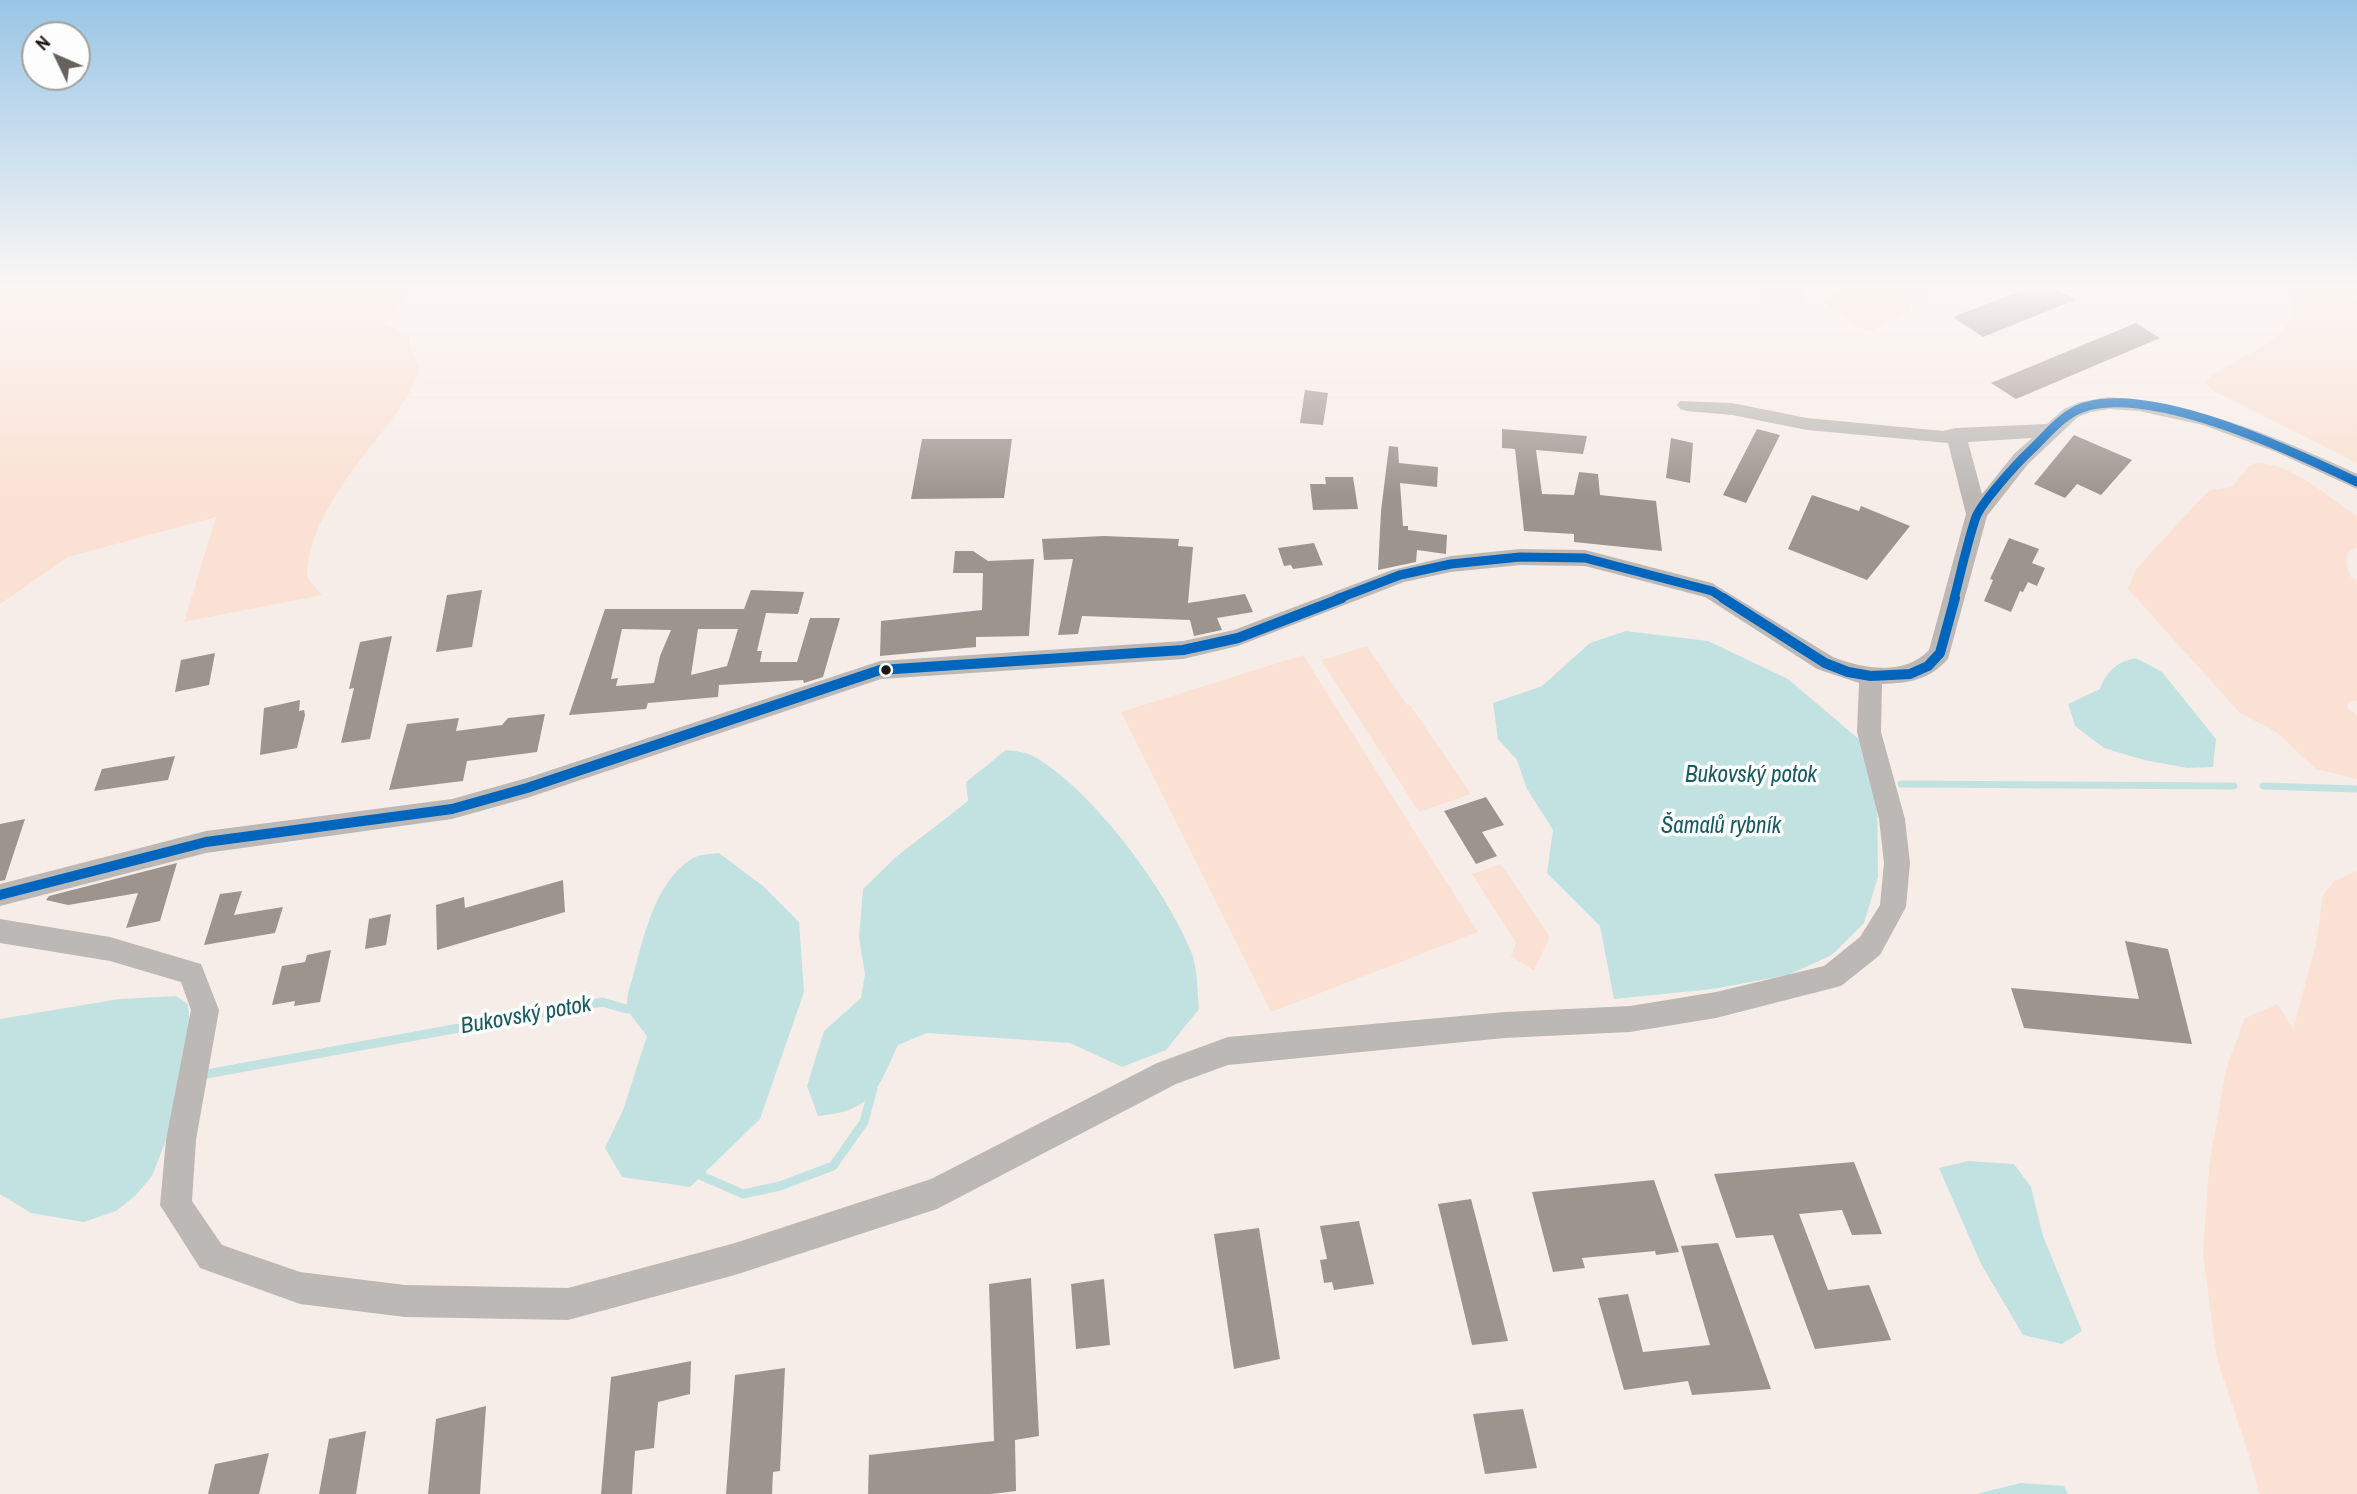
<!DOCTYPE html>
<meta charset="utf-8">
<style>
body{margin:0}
#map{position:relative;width:2357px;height:1494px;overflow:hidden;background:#f7ede8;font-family:"Archivo Narrow",sans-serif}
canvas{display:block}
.north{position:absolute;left:21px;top:21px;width:70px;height:70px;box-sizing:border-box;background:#fdfdfd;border:2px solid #a3a19f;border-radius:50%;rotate:314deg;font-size:19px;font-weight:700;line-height:28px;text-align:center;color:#1d1611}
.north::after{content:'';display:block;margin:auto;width:24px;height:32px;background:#69615c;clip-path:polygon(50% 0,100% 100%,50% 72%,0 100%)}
</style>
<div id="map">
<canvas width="2357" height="1494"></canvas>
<div class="north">N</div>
</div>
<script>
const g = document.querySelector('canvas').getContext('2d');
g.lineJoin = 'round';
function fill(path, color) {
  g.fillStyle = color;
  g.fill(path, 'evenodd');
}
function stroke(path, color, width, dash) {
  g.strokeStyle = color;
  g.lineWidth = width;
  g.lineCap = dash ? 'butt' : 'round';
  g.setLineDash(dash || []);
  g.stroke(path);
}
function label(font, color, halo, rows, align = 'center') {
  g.font = font + ' "Archivo Narrow",sans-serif';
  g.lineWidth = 7;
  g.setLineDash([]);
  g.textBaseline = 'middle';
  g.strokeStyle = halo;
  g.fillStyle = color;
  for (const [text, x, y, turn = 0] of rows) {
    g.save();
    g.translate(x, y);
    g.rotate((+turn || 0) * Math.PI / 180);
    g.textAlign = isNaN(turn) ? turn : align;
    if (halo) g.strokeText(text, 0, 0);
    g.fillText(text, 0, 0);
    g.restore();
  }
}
const green = new Path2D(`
 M0,285h414l-14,22 -16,17 25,10v9l11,28c-6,11 -11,24 -18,34 -35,51 -93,106 -95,172l15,18 -138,27 32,-105 -148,40 -68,47z
 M1749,285h60l-6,5 2,9 -5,6c-17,-2 -39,-6 -51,-20z
 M1846,285h87l-8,17 -16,2 1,6 -38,22 -16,-6 -34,-25z
 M2274,285h83v178l-143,-72 -9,-8c30,-33 85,-30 88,-83z
 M2256,463c40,1 69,33 101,53v31l-10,6 -1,11 5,13 6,3v121h-8l-2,7 10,7v64l-41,-10 -40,-37 -36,-19 -112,-124 8,-20 62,-67 12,-12 22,-3 17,-21z
 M1367,646l40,59h3l61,89 -52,18 -98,-152z
 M1303,655l175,277 -207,80 -150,-300z
 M1501,864l49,73 -16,33 -23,-13 5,-14 -44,-69z
 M2357,871v623h-98l-11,-42 -31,-93 -14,-104 6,-89 17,-97 19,-51 33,-14 15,26 23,-87 7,-48 11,-14z`);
const water = new Path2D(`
 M1626,631l82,10 80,38 73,62 16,41 1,95 -14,46 -32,32 -44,20 -75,14 -99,10 -14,-73 -53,-53 6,-43 -26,-41 -10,-29 -19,-21 -5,-36 49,-17 48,-43z
 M2136,658l26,14 54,67 -3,28 -26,1 -43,-8 -40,-12 -29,-22 -7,-22 32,-15c7,-19 17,-27 36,-31z
 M1006,750c11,1 21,2 31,8 59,37 127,129 154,193 7,17 6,41 8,58l-33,41 -44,17 -52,-24 -143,-10 -29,12c-21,45 -25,66 -80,71l-11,-30 17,-55 37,-33 4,-24 -6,-36 4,-49 33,-32 72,-56 -2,-19z
 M719,853l44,33 36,36 5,70 -44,127 -70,68 -68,-10 -17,-29 18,-38 24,-74 -21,-27 2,-16c14,-44 22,-109 65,-135 7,-4 18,-4 26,-5z
 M176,996l12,8 3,32 -25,104 -14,36 -16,19 -20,16 -32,11 -53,-9 -31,-19v-175l119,-20z
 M1968,1161l46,3 17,23 12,49 39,95 -20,13 -39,-9 -42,-71 -42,-96z
 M2021,1483l43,3 4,8h-92z`);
const streamFar1 = new Path2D(`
 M1901,784l333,2
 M2263,786l94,3`);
const stream = new Path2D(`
 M201,1075l401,-73 24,7 7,-2
 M701,1168l1,8 41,18 37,-8 53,-20 31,-44 9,-34`);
const building = new Path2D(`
 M2036,285h13l26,15 -92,37 -30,-20z
 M2136,323l24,15 -144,61 -25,-16z
 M1305,390l23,3 -5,32 -23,-2z
 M1502,429l85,7 -4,18 -47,-4 6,44 32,1 5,-23 19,2 2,21 56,6 6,50 -88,-9v-8l-50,-3 -9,-82 -13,-1z
 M1757,429l23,6 -34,68 -23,-8z
 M2074,435l58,25 -31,35 -24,-11 -12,14 -31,-14z
 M1671,438l22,5 -3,40 -24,-5z
 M922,439h90l-8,59 -93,1z
 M1389,446l9,1 1,16 39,4 -1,20 -37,-4 3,43h5v4l39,5 -1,19 -29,-4 -1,12 -38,8 3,-59z
 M1325,477h28l5,32 -45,1 -3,-26h16z
 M1812,495l47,16 2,-5 49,20 -43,54 -79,-31z
 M1104,536l75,3 -1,7 15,1 -5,56 57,-9 8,18 -36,6 5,12 -28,6 -4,-16 -108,-4 -4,18 -20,1 15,-76 -29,1 -2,-21z
 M2009,538l30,11 -7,14 13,5 -8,18 -9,-4 -5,10 -3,-1 -9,21 -27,-11 9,-21 -3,-1z
 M1314,543l9,22 -30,4 -2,-4 -7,1 -6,-18z
 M955,551h18l15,10 46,-2 -5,77 -53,1v10l-96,9 1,-35 101,-11 1,-37h-30z
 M482,590l-10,57 -36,5 11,-57z
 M751,590l53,2 -6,22 -32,-1 -9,38h5l-2,11h37l13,-44h30l-17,59 -19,6 -1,-3 -84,5 -1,12 -70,6 -2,6 -77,6 36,-106h139zM622,629l49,1 -11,26 -6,27 -38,3 2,-8 -7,1zM698,629h40l-11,37 -36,9z
 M392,636l-22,103 -29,4 13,-55 -5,1 11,-47z
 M215,653l-6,32 -34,7 6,-32z
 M300,700l-1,11 5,-1 1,5 -8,33 -37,7 4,-47z
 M545,714l-8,38 -70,9 -4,20 -74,9 18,-66 52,-6 -3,13 46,-6 6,-7z
 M175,756l-7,24 -74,11 8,-22z
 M1486,797l18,28 -22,7 15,24 -21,8 -32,-53z
 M25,819l-20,61 -5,1v-57z
 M177,863l-17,58 -34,7 12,-35 -70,12 -22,-5 3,-4z
 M563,880l2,32 -128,38 -1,-45 28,-8 1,11z
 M242,891l-8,24 49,-8 -8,26 -71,12 16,-51z
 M391,914l-5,31 -21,4 4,-30z
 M2125,941l43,8 24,95 -168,-16 -13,-40 128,11z
 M331,950l-11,52 -26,4 1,-5 -23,4 10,-39 23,-4 2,-7z
 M1854,1162l28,72 -30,1 -10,-25 -43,4 29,76 41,-5 22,55 -76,9 -42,-114 -37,3 -22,-64z
 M1654,1180l25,72 -23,3 -1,-4 -73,7 3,10 -32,4 -21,-80z
 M1471,1199l37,142 -36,4 -34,-141z
 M1359,1221l15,63 -40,6 -2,-8 -8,1 -4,-23 7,-1 -7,-33z
 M1259,1228l21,131 -46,10 -20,-135z
 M1718,1243l53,146 -79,6 -4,-14 -64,9 -26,-92 30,-4 15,58 67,-7 -29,-99z
 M1031,1278l8,158 -24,4 1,51 -25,3h-123l1,-39 125,-14 -5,-157z
 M1104,1279l6,66 -34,4 -5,-65z
 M691,1361l-1,33 -32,8 -4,46 -19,3 -3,43h-31l10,-117z
 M785,1368l-5,103 -7,1 -1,22h-46l9,-119z
 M486,1406l-6,88h-52l8,-75z
 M1523,1409l14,59 -52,6 -12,-60z
 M366,1431l-10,63h-37l10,-55z
 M269,1453l-10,41h-51l7,-30z`);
const minor = new Path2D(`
 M2109,397c88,6 169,40 248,77v15l-81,-37 -73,-27 -64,-14 -30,-2 -18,3 -13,5 -50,47 -41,52 -39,143c-19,21 -38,24 -66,25l-1,48 24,87 5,44 -4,44 -26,48 -39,31 -125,32 -86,14 -125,6 -277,27 -52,19 -239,125 -202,66 -167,45 -163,-3 -105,-13 -100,-36 -40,-63 6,-65 25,-130 -10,-28 -71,-21 -110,-18v-24l110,18 91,27 18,46 -23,130 -4,61 30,44 78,27 105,13 163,3 167,-45 196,-64 226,-116 71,-26 277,-25 125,-6 86,-14 108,-26 36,-29 20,-32 4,-42 -5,-44 -22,-87 2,-49 -42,-14 -112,-72 -120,-31 -65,-1 -69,7 -47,10 -166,64 -55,13 -302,20 -354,119 -75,21 -246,34 -206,53v-22l206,-53 246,-32 75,-21 353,-117 303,-20 51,-11 158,-60 59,-14 69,-7 65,1 127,33 121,74c31,12 72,19 96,-7l37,-136 -18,-71 -141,-13 -75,-15 -45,-4 -7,-2 -3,-4 3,-4 52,2 75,15 136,13 13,-3 91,-4 17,-15 16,-7zM2032,438l-18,16 -32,40 -14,-52z`);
const bus1Far1 = new Path2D(`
 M1337,599l63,-24 51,-11 69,-7 65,1 127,33 13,8
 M1954,599c7,-27 13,-56 22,-82 6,-15 41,-54 54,-66 17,-16 35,-40 58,-45 72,-18 204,45 269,76`);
const bus1 = new Path2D(`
 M1723,598l102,65 23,9 23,4 39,-2 18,-8 12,-13 15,-55
 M0,895l206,-53 246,-33 75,-21 353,-118 303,-20 55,-12 104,-40`);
const markers = [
 [886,670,6,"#1d1611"]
];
const waterNames = [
 ["Bukovský potok",1751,776],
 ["Šamalů rybník",1721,827],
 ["Bukovský potok",526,1016,-10]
];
fill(green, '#fae1d3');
fill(water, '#c2e2e2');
stroke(streamFar1, '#c2e2e2', 7);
stroke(stream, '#c2e2e2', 9);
fill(building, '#9e948e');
fill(minor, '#bcb8b6');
stroke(bus1Far1, '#0065bd', 9);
stroke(bus1, '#0065bd', 10);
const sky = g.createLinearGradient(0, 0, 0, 495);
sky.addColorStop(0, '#99c6e6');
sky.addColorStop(0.58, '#fbf7f5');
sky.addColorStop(1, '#fbf7f500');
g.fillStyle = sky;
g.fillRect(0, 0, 2357, 495);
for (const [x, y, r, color] of markers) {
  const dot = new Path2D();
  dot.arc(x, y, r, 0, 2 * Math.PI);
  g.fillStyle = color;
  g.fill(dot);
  stroke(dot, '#fdfdfd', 2.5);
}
label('italic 23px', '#165b5f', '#fdfdfd', waterNames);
</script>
